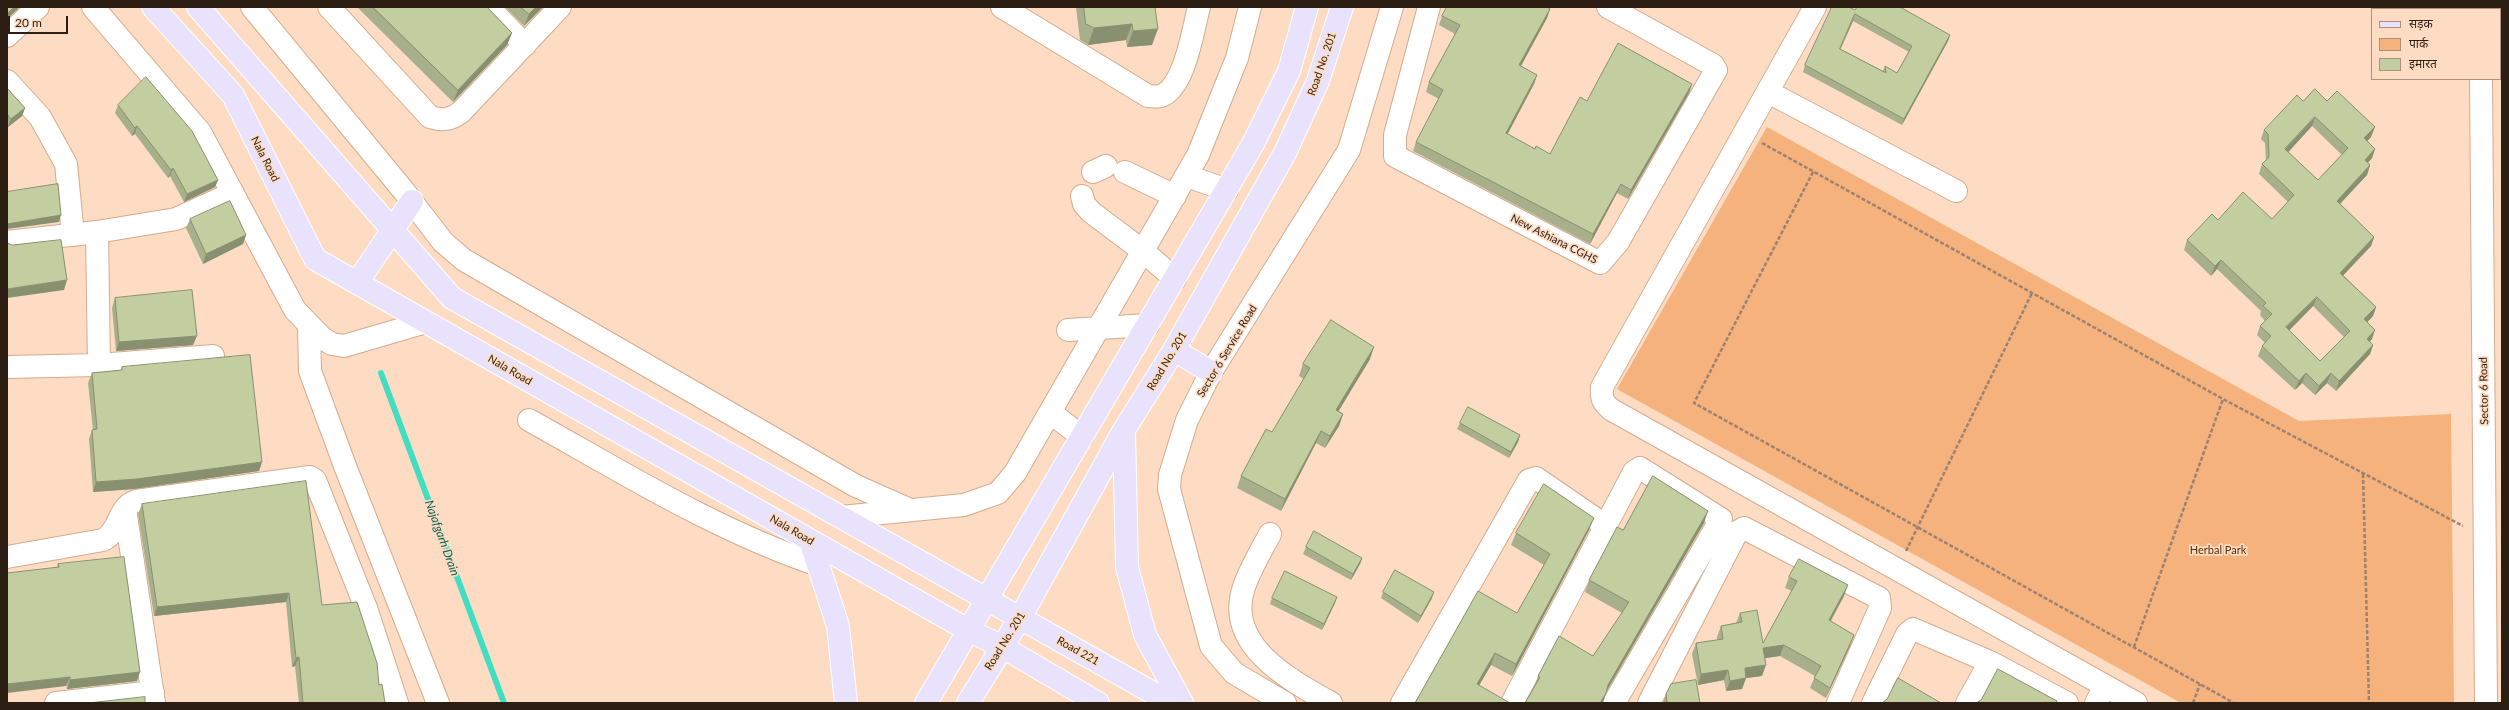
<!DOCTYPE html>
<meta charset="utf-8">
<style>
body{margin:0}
#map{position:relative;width:2509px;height:710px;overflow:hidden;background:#fddcc3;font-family:Lato,"Noto Sans Devanagari",sans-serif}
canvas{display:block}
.frame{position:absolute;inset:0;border:8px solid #2d1e13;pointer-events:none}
.legend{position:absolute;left:2371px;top:8px;width:130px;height:72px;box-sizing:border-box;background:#fddcc3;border:1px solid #aa907d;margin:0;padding:5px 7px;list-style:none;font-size:12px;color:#2d1e13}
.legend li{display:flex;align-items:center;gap:8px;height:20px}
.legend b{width:20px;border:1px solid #aa907d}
.scale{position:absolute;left:8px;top:16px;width:60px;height:18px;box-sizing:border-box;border:2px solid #2d1e13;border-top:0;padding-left:5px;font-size:12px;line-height:14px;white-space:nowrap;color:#2d1e13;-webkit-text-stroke:3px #fddcc3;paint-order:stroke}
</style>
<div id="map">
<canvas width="2509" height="710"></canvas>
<div class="frame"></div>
<ul class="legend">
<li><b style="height:5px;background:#e9e2fd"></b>सड़क</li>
<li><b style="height:11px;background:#f5b27d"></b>पार्क</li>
<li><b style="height:11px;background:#c2cda0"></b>इमारत</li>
</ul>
<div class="scale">20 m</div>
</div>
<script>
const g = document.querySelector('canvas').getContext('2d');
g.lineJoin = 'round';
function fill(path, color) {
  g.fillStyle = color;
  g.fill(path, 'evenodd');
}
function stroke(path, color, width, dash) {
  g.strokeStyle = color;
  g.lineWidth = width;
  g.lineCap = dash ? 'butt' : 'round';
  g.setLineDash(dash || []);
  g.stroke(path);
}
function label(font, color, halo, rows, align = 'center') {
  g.font = font + ' Lato,sans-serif';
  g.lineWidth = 3.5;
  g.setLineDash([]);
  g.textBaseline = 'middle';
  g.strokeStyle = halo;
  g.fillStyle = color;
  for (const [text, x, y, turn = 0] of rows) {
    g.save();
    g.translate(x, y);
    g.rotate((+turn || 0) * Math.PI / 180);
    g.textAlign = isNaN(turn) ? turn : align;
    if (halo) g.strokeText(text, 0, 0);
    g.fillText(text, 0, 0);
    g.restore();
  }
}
const green = new Path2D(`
 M1767,127l532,294 152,-7 3,289h-273l-564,-314z`);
const stream = new Path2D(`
 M381,373l123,330`);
const path = new Path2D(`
 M1762,143l461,256 240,127
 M1813,172l-119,231 540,300
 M2363,474l6,229
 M1906,551l126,-258
 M2134,647l89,-248
 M2193,703l7,-19`);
const minor = new Path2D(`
 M93,7l107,125 95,178 27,28 10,6 12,2 82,-24
 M252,7l151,183 40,52 21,18 392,226 52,23
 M329,7l101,110c13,4 20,3 31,-5l99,-105
 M488,7l37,38
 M1002,7l146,89c4,0 9,1 13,0 24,-9 32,-67 38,-89
 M1429,7l-34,128v21l205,107 18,-21 98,-172 -3,-5 -105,-58
 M1815,7l-213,380c-1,12 1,16 10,23l524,293
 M2482,7l3,2
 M2500,19l2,1
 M7,36l31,-29
 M2481,79l5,624
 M7,81l33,36 26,47 7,71
 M1768,92l188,99
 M1093,172l13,-6
 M1125,172l50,24
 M1187,176l40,14
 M1082,196l2,8 7,8 52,39 32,28
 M7,242l90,-10 79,-13 57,-26
 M309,327l1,44 35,95 93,237
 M1068,330l80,-5
 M99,365l114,-9
 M7,367l92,-2 -2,-133
 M1050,412l32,25
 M529,420c95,53 186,110 289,145
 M125,509l29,194
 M841,517l123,-12 34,-12 17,-20 183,-318 39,-97 13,-51
 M1270,534c-9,17 -20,35 -26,53 -20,58 46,93 87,116
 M7,557l96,-17c17,-8 15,-34 33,-39l174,-24 5,3 51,128 31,95
 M56,703l97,-11
 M1285,703l-51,-30 -23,-27 -42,-157 1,-14 17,-55 24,-48 138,-222 43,-143
 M1402,703l127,-223 7,-2 70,48
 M1512,703l122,-231 6,-4 81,51 -107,184
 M1649,703l88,-171 7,-4 135,70 1,10 -42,95
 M1873,703l34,-69 6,-5 77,33 77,41
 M1967,703l23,-41
 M2096,703l9,-17`);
const major = new Path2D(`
 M153,7l80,88 82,164 653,371 33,16 97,57
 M198,7l254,291 719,405
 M357,283l55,-82
 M1174,350l37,22
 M1124,431l3,136 18,68 37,68
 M810,540l28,86 8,77
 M926,703l327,-559 36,-73 18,-64
 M968,703l52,-85 104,-188 50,-80 111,-197 33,-72 24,-74`);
const wall = new Path2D(`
 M357,7h130l25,26 -5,12 -54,57z
 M505,7h38l-19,19z
 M1076,7h79l-3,38 -25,2 -1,-7 -38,5 -8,-5z
 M1550,9l-3,9 -26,48 16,9 -3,9 -27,50 28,15 15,5 37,-53 105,-17 -3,9 -61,106 -11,-6 -27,51 -177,-93 3,-9 23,-43 -13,-7 3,-10 26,-48 -16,-9 3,-9z
 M1855,10l95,25 -2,6 -46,84 -99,-53 2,-7zM1853,21l56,31 -12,21 -12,-7 -2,5 -43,-22z
 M7,88l18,20 -3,8 -14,11 -1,-1z
 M2303,101h24l44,36 -4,4 8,8 -3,9 -4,5 2,2 -3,10 -27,29 34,33 -3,9 -28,29 33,32 -3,9 -6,6 5,17 -2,2 3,4 -3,9 -34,37 -9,-8 -12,12 -13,-12 -7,7 -37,-34 4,-10 3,-3 -8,-8 3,-9 5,-5 -5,-6 1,-4 -44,-42 -6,7 -27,-26 3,-10 31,-20 54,-1 16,-17 -29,-28 3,-10 4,-3 -1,-18 -4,-4 3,-9zM2312,126l30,29 -24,25 -30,-28zM2313,306l31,31 -24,24 -31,-31z
 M118,105l100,75 -3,7 -31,15 -14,-26 -2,2 -33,-44 -3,2 -17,-23z
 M190,219l56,16 -3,9 -40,20 -17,-36z
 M115,298l78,47 -77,6 -4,-43z
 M1370,359l-32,52 5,3 -4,12 -14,22 -9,-5 -35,68 -44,-23 4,-12 31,-44 32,-53 -5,-3 4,-12z
 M122,367l140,95 -3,9 -125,18 -41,3 -4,-53 3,-9h1l-5,-47 4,-10 29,-3z
 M1460,423l60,12 -2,7 -9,16 -52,-29z
 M142,504l180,101 57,80 6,18h-86l-4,-37 -3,1 -6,-65 -132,14 -16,-102z
 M1704,523l-97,168 -73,-3 4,-12 55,-20 29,-43 -37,-21 4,-12 34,-50z
 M1589,530l-77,146 -21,-11 -12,20 -64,18 102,-90 27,-48 -33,-20 5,-12z
 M1306,547l56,11 -2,6 -9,16 -48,-26z
 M58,564l79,117 -70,8 -10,-122z
 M1789,577l55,19 -13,25 19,25 -24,52 -16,-10 5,-12 -35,-20 -15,2 -3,18 -16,2 -4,11 -16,2 -2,-11 -26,5 -6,-31 4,-11 21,-3v-3l4,-11 15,-3 4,-10 23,30 29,-52 -7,-3z
 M1383,592l49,6 -14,25 -37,-25z
 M1272,598l63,5 -13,27 -52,-26z
 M1666,694l34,9h-37z`);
const shadedWall = new Path2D(`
 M14,7h4v2l-11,10v-5z
 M536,7h7l-19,19 5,-12z
 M1550,9l-3,9 -31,57 3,-10z
 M1855,14l-2,7 -15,34 2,-6z
 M1132,24l-6,16 -38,5 6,-17z
 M1158,29l-6,16 -25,2 6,-16z
 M512,33l-5,12 -54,57 5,-12z
 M1950,35l-2,6 -46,84 2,-6z
 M1537,75l-3,9 -31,59 3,-10z
 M1692,84l-3,9 -61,106 3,-9z
 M25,108l-3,8 -14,11 3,-8z
 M2315,117l-3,9 -30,33 3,-10z
 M137,126l-2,8 -3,2 3,-8z
 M2375,127l-4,10 -10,11 3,-10z
 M2375,149l-3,9 -10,11 3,-9z
 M2370,165l-3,10 -33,35 3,-9z
 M173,168l-3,8 -2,2 3,-8z
 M218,180l-3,7 -31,15 3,-8z
 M1621,184l-4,9 -27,51 3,-10z
 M61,215l-2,7 -52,7v-5l1,-1z
 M246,235l-3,9 -40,20 3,-10z
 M2374,237l-3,9 -34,36 3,-9z
 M2221,260l-4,9 -6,7 4,-10z
 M67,280l-3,10 -57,8v-9z
 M2317,297l-4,9 -30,31 3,-10z
 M2376,307l-3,9 -12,13 3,-10z
 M2375,330l-3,9 -9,9 4,-9z
 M197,336l-4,9 -77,6 3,-9z
 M2373,345l-3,9 -34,37 3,-10z
 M1374,347l-4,12 -38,63 4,-12z
 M2306,373l-4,10 -7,7 4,-9z
 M2331,373l-4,10 -12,12 4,-9z
 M1343,414l-4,12 -14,22 5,-12z
 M1321,431l-5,12 -35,68 4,-12z
 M1520,435l-2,7 -9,16 2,-6z
 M262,462l-3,9 -125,18 -41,3 3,-10z
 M1708,511l-4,12 -101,174 5,-12z
 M1594,518l-5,12 -77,146 4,-12z
 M1362,558l-2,6 -9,16 2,-6z
 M1848,585l-4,11 -19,34 4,-10z
 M1434,592l-2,6 -14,25 3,-7z
 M289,593l-3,9 -132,14 3,-9z
 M1337,597l-2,6 -13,27 2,-6z
 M1854,635l-4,11 -24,52 4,-10z
 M1784,645l-4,11 -21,3 4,-11z
 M1495,653l-4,12 -18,31 4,-12z
 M299,657l-4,9 -3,1 4,-9z
 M1766,665l-4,11 -16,2 -4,11 -16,2 4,-10 15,-13z
 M1728,670l-4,10 -26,5 3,-11z
 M140,672l-3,9 -70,8 3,-9z
 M70,677l-4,9 -59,7v-9z
 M1606,693l-3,10h-3z`);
const building = new Path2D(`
 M7,7h7l-7,7z
 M373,7h114l25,26 -54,57z
 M521,7h15l-7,7z
 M1084,7h71l3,22 -25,2 -1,-7 -38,4 -8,-4z
 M1447,7h100l3,2 -31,56 18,10 -31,58 29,16 1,-3 14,8 30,-57 7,4 31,-58 74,41 -61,106 -10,-6 -28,50 -177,-92 27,-52 -14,-8 31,-57 -18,-9z
 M1832,7h17l6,3 2,-3h43l50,28 -46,84 -99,-54zM1855,14l57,32 -15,27 -12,-7 1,7 -46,-24z
 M146,77l46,54 26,49 -31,14 -14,-26 -2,2 -34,-44 -2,2 -17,-23z
 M7,88l18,20 -14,11 -4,-5z
 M2315,89l12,12 10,-10 38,36 -11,11 11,11 -10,11 5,5 -33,36 37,36 -34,36 36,34 -12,12 11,11 -8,9 6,6 -34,36 -8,-8 -12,13 -13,-13 -7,8 -37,-35 9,-10 -11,-10 12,-12 -9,-8 3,-3 -45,-43 -6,6 -28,-26 25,-26 6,6 25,-28 29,27 22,-24 -32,-31 7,-7 -1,-23 -4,-4 33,-35 6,6zM2315,117l33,31 -30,32 -33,-31zM2317,297l33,34 -30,30 -34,-34z
 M58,184l3,31 -54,9v-32z
 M230,201l16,34 -40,19 -16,-35z
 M61,240l6,40 -60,9v-46l5,2z
 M192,290l5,46 -78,6 -4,-44z
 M1331,320l43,27 -38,63 7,4 -13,22 -9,-5 -36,68 -44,-23 25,-47 6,3 38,-64 -7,-4z
 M250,355l12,107 -125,17 -41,3 -4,-52 5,-1 -5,-56 30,-3v-3z
 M1468,407l52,28 -9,17 -51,-29z
 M1653,476l55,35 -100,174 -2,8 -6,10h-75l15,-26 -2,-1 21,-40 34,20 36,-54 -40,-22 28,-53 6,3z
 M306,481l16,124 35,-3 20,61 2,22 3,-1 3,19h-82l-4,-46 -3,1 -7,-65 -132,14 -15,-103z
 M1544,484l50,34 -78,146 -21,-11 -18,31 33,19h-95l63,-112 39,22 33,-59 -34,-21z
 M1314,531l48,27 -9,16 -47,-27z
 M124,557l16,115 -70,8v-3l-63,7v-111l52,-6 -1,-3z
 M1799,559l49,26 -19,35 25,15 -24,53 -16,-10 7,-12 -37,-21 -21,3 3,17 -21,3 1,10 -16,3 -2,-11 -27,4 -5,-31 27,-4 -2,-13 21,-4 -2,-9 17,-3 6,33 34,-62 -8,-4z
 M1395,570l39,22 -13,24 -38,-24z
 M1285,571l52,26 -13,27 -52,-26z
 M1998,669l59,32 -1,2h-80l5,-3z
 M1898,678l43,25h-59l5,-4z
 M1696,680l4,23h-33l-1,-9 5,-10z
 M145,697v6h-56z`);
const streetNames = [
 ["Road No. 201",1322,64,-71],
 ["Nala Road",265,159,63],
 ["New Ashiana CGHS",1554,239,27],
 ["Sector 6 Service Road",1227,351,-59],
 ["Road No. 201",1167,361,-59],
 ["Nala Road",510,370,30],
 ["Sector 6 Road",2484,391,-91],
 ["Nala Road",792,530,30],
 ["Road No. 201",1005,641,-58],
 ["Road 221",1078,651,29]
];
const parkNames = [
 ["Herbal Park",2218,550]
];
const waterNames = [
 ["Najafgarh Drain",442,538,70]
];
fill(green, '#f5b27d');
stroke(stream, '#42dec3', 6);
stroke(minor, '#d3ab8e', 24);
stroke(major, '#fff', 24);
stroke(path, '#9c8371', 2.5, [4, 2]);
stroke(minor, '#fff', 22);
stroke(major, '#e9e2fd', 22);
fill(wall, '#a7b08a');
fill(shadedWall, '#889070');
fill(building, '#c2cda0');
stroke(building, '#889070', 1);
label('11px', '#2d1e13', '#fddcc3', streetNames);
label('11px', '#562d04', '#fddcc3', parkNames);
label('italic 12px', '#0a6254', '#fddcc3', waterNames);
</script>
